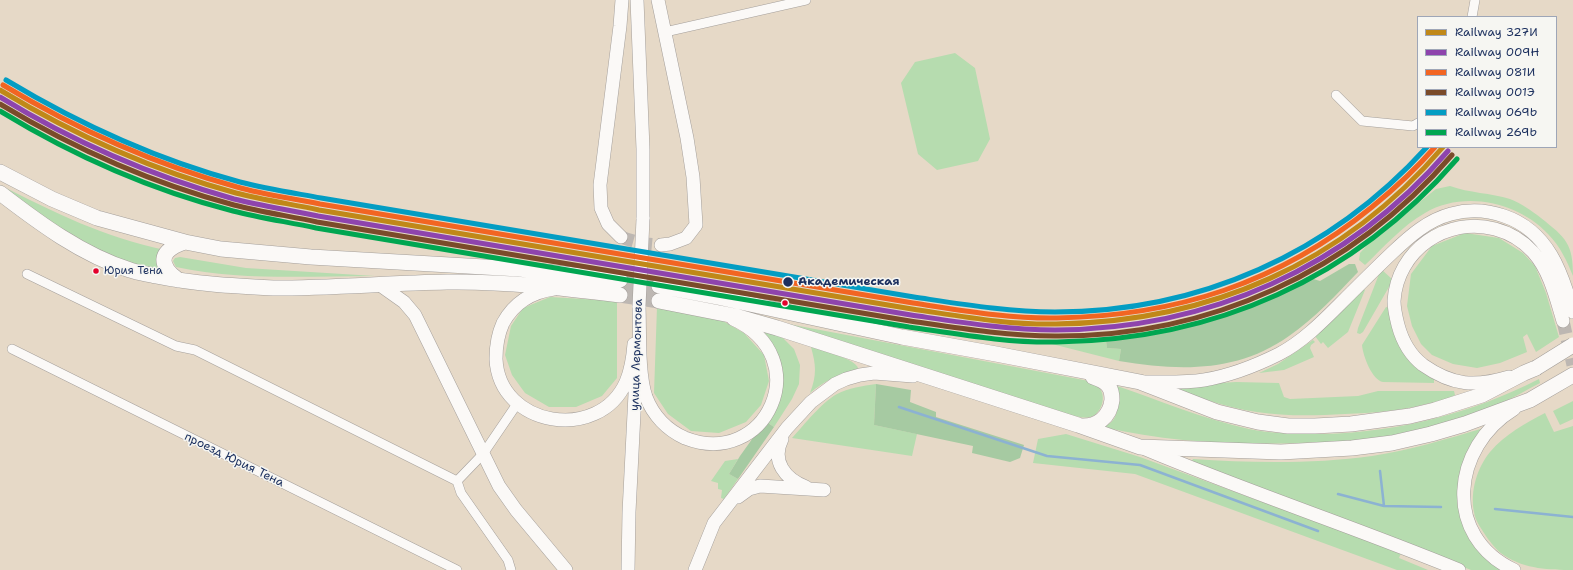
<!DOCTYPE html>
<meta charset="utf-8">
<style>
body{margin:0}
#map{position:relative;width:1573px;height:570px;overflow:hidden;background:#e6d9c7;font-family:"Shantell Sans",sans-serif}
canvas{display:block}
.legend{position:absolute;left:1417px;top:16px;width:140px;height:132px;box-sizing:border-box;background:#f6f6f2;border:1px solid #9ea6b7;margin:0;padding:5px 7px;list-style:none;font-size:12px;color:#1b2f5e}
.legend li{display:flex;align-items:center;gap:8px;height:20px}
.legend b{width:20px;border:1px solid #9ea6b7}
</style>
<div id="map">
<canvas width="1573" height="570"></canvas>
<ul class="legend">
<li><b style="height:5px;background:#c08818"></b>Railway 327И</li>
<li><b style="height:5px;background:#8e44ad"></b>Railway 009Н</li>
<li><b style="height:5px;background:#f26522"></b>Railway 081И</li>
<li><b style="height:5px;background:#7a4b2a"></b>Railway 001Э</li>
<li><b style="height:5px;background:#039dc3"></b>Railway 069Ь</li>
<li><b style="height:5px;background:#00a651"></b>Railway 269Ь</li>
</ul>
</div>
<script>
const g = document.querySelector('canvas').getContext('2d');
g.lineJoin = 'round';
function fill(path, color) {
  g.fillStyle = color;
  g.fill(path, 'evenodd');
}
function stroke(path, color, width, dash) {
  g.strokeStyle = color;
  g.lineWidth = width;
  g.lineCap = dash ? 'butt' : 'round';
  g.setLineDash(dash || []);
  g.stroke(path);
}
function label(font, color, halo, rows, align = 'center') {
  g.font = font + ' "Shantell Sans",sans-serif';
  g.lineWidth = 3;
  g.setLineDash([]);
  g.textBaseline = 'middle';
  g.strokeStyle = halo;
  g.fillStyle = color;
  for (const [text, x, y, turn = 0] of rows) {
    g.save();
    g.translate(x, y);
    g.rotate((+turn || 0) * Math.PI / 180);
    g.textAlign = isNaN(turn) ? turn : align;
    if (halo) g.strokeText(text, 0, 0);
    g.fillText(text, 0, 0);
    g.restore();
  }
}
const green = new Path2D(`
 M955,53l20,15 15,71 -12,22 -41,9 -19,-16 -17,-71 14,-21z
 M0,185c53,27 106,53 165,65l-7,6 -1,8 7,10 -52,-18 -29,-13 -83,-54z
 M1450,186c19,7 41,7 60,13 11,4 22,12 31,19 25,20 32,25 32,58 -6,-15 -13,-30 -25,-42 -30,-32 -84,-44 -123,-21 -23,13 -41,34 -60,52l-6,-5 1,-7 12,-13 64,-51z
 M1465,233l34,5 24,15 12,13 11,27 13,44 -23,15 -9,-18 -4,3 4,15 -27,11 -23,5 -24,-4 -21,-9 -11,-11 -9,-18 -5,-20 4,-32 21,-28z
 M180,257l66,11 129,8c-66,0 -134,5 -199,-9l-3,-6 2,-3z
 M1381,269l12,11 -30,52 -3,2 -3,-1 1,-5z
 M1363,289l2,1 -17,42 -20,16 -5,-6 -2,2 -6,-8z
 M550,297l67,4v77l-15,18 -26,11h-27l-24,-14 -13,-18 -7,-20 6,-29 12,-18z
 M657,307l59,10 28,16 20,22 5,26 -8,24 -15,17 -27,11 -28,-2 -23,-17 -14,-21z
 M1386,307l3,1c6,42 14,45 45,71v4l-51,-1c-11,-2 -20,-26 -21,-37z
 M757,318l332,63c4,3 8,4 11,8 6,8 2,22 -7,27 -6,3 -13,1 -19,0z
 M759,329l24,9 11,11 6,16 -1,19 -7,15 -18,28 -9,-6 13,-23z
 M1313,340l2,2 -4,3 -1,3 4,9 -30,13 -25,3 19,-9z
 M1106,341l1,7 14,1 -2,12 -71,-18 19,1z
 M811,347c10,3 45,12 47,21l-2,3c-17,3 -32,10 -46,22 7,-18 6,-28 1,-46z
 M1539,379l1,4c-14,7 -28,16 -43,22 -28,11 -57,20 -87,27 -36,8 -74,10 -111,11 -66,2 -131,-1 -196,-16 19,-7 15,-26 11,-42 45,15 89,34 135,44 25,5 50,5 75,5 76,-2 148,-21 215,-55z
 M1236,382l43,1 5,14 6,2 68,-3 20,-5h76l1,4c-8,5 -20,7 -29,9 -27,7 -53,9 -81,10 -51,3 -90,2 -138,-14 -10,-3 -21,-5 -29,-10l1,-2 23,-4z
 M876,384l-2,41 43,9 -5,22 -120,-18c12,-13 29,-35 45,-44 11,-6 26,-8 39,-10z
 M1573,401v18l-13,6 -7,-14z
 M1545,413l9,19 19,-6v144c-23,0 -48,-1 -68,-14 -7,-4 -12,-11 -17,-17 -5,-8 -13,-18 -14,-27 -4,-21 3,-44 16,-60 15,-18 36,-29 55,-39z
 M1484,428l-24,78 45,64h-34l-95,-38 -185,-69 2,-4c58,4 122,5 179,-3 38,-6 75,-17 112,-28z
 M1066,434l74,23 261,96 -2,5 29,12h-31l-262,-96 -102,-11 5,-24z
 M738,459l-9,15 9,5 -14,20 -3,-1 1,-8 -4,-1v-6l-7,-2 14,-20z`);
const forest = new Path2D(`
 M1349,264h6l3,8c-21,22 -43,46 -69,64 -52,37 -110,35 -170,25l2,-12 -14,-1 -1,-7c35,-5 69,-10 103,-20 34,-10 66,-28 98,-44l13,4z
 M876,384l35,6 -1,12 26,10v5l88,28 -4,13 -10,4 -38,-9 1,-7 -99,-21z
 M765,421l9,6 -36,52 -9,-5 11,-18z`);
const stream = new Path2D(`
 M899,407l148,49 93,9 178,66
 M1380,471l4,35
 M1338,494l46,12 57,1
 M1495,509l78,8`);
const secondaryTunnel = new Path2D(`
 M621,237c13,5 26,8 40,8
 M1563,321l10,44`);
const primaryTunnel = new Path2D(`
 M620,280l39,6
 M620,295l39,6`);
const street = new Path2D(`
 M1472,17l3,-17
 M665,32l141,-32
 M1336,95l26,26 51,5 5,-3
 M27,274l149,72 19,4 262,131
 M12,349l445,221
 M511,570l-3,-10 -47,-67 -4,-12 26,-27 34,-50`);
const secondary = new Path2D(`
 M637,0l6,149v70
 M658,0l29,138 6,39 3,48 -10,13 -16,6 -9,1
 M621,237l-13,-13 -7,-16 -1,-23 20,-159 2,-26
 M380,285l24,17 11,13 84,171 17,24 50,60
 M554,289c-23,3 -40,14 -51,34 -5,11 -7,24 -7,36 3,68 103,84 130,23 5,-12 7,-25 8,-38
 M639,306c1,26 -1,68 7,91 7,18 21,33 39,41 81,32 133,-80 48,-119
 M1509,377c-34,10 -56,9 -86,-12 -13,-10 -21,-25 -25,-40 -2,-8 -4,-16 -4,-24 3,-51 53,-85 101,-72 15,4 28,12 38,23 17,19 23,46 30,69
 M1144,382c20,0 41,1 60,-2 24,-4 53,-15 75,-26 23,-12 42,-31 60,-49 18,-18 36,-36 54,-53 17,-16 35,-32 58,-38 18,-5 36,-4 53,2 44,15 58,56 69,96
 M782,439c-11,22 3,40 24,48
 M1143,448c104,44 212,79 316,122
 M738,497l11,-8 11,-3 64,4
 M628,570l1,-58 7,-138
 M695,570l19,-47 73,-95 24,-26 24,-18 11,-5 14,-4 14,-2 39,3
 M1514,570c-72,-34 -62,-123 0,-161`);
const primary = new Path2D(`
 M0,172l52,27 45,19 88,24 36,7 90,8 208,12 101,11
 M0,193c39,30 82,62 130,77 8,3 18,4 26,6 39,8 79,10 118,12 58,0 116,-5 173,-6 58,-1 116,6 173,13
 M178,280c-3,-3 -9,-7 -11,-11 -10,-15 6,-23 18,-27
 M659,286l63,12 180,39 94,17 144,28 77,30 41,10 30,4h27l36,-2 59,-8 25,-6 47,-15 42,-22 12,-5
 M659,301l76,15 42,12 301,97 62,22 141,5 71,-4 40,-5 39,-9 34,-10 65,-24 43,-25
 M1081,426c16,1 29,-9 31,-26 0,-4 0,-9 -3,-13 -3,-5 -10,-8 -16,-10`);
const secondaryBridge = new Path2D(`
 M639,306l4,-87`);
const primaryBridge = new Path2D(`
 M1536,368l37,-23`);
const rail1 = new Path2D(`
 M0,90c74,45 152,80 236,103 27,7 55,11 83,17l593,99c48,7 96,16 144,15 153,-2 287,-60 387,-177`);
const rail2 = new Path2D(`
 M0,97c73,45 152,79 234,102 28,7 56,11 84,17l593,99c48,7 96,15 144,15 154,-1 292,-62 393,-179`);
const rail3 = new Path2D(`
 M3,85c73,44 151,79 234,102 27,8 55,11 83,17l593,99c47,7 96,16 144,15 119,-2 222,-35 315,-111 22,-18 44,-38 63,-60`);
const rail4 = new Path2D(`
 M0,104c73,44 151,79 234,101 27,7 55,11 83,17l593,99c48,7 96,15 145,15 154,1 296,-64 397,-181`);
const rail5 = new Path2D(`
 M6,80c73,44 152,80 234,102 27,7 54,11 81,16l593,99c47,7 94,15 141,15 144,0 275,-58 372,-165`);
const rail6 = new Path2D(`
 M0,111c72,44 151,79 233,100 27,7 55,11 83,17l593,99c49,7 98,16 148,15 158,-2 296,-63 400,-183`);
const markers = [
 [96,271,3.5,"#e4002b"],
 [788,282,5.5,"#1b2f5e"],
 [785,303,3.5,"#e4002b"]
];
const busNames = [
 ["Юрия Тена",104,271]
];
const stopNames = [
 ["Академическая",798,282]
];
const streetNames = [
 ["улица Лермонтова",637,355,-88],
 ["проезд Юрия Тена",234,460,26]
];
fill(green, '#b6dcaf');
fill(forest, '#a6caa2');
stroke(stream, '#8cb2d2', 2.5);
stroke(secondaryTunnel, '#bdb7b2', 13, [13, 6]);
stroke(primaryTunnel, '#bdb7b2', 15, [15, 8]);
stroke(street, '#a49f9b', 10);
stroke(secondary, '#a49f9b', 14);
stroke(primary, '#a49f9b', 16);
stroke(street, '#fbf9f7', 9);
stroke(secondary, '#fbf9f7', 13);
stroke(primary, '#fbf9f7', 15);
stroke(secondaryBridge, '#a49f9b', 14, []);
stroke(primaryBridge, '#a49f9b', 16, []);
stroke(secondaryBridge, '#fbf9f7', 13);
stroke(primaryBridge, '#fbf9f7', 15);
stroke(rail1, '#c08818', 5);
stroke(rail2, '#8e44ad', 5);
stroke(rail3, '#f26522', 5);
stroke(rail4, '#7a4b2a', 5);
stroke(rail5, '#039dc3', 5);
stroke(rail6, '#00a651', 5);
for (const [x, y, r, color] of markers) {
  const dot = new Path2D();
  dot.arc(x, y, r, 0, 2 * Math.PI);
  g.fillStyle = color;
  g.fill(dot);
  stroke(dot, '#f6f6f2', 1.5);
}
label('11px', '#1b2f5e', '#f6f6f2', busNames, 'left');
label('bold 12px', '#1b2f5e', '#f6f6f2', stopNames, 'left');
label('12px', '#1b2f5e', '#f6f6f2', streetNames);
</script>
